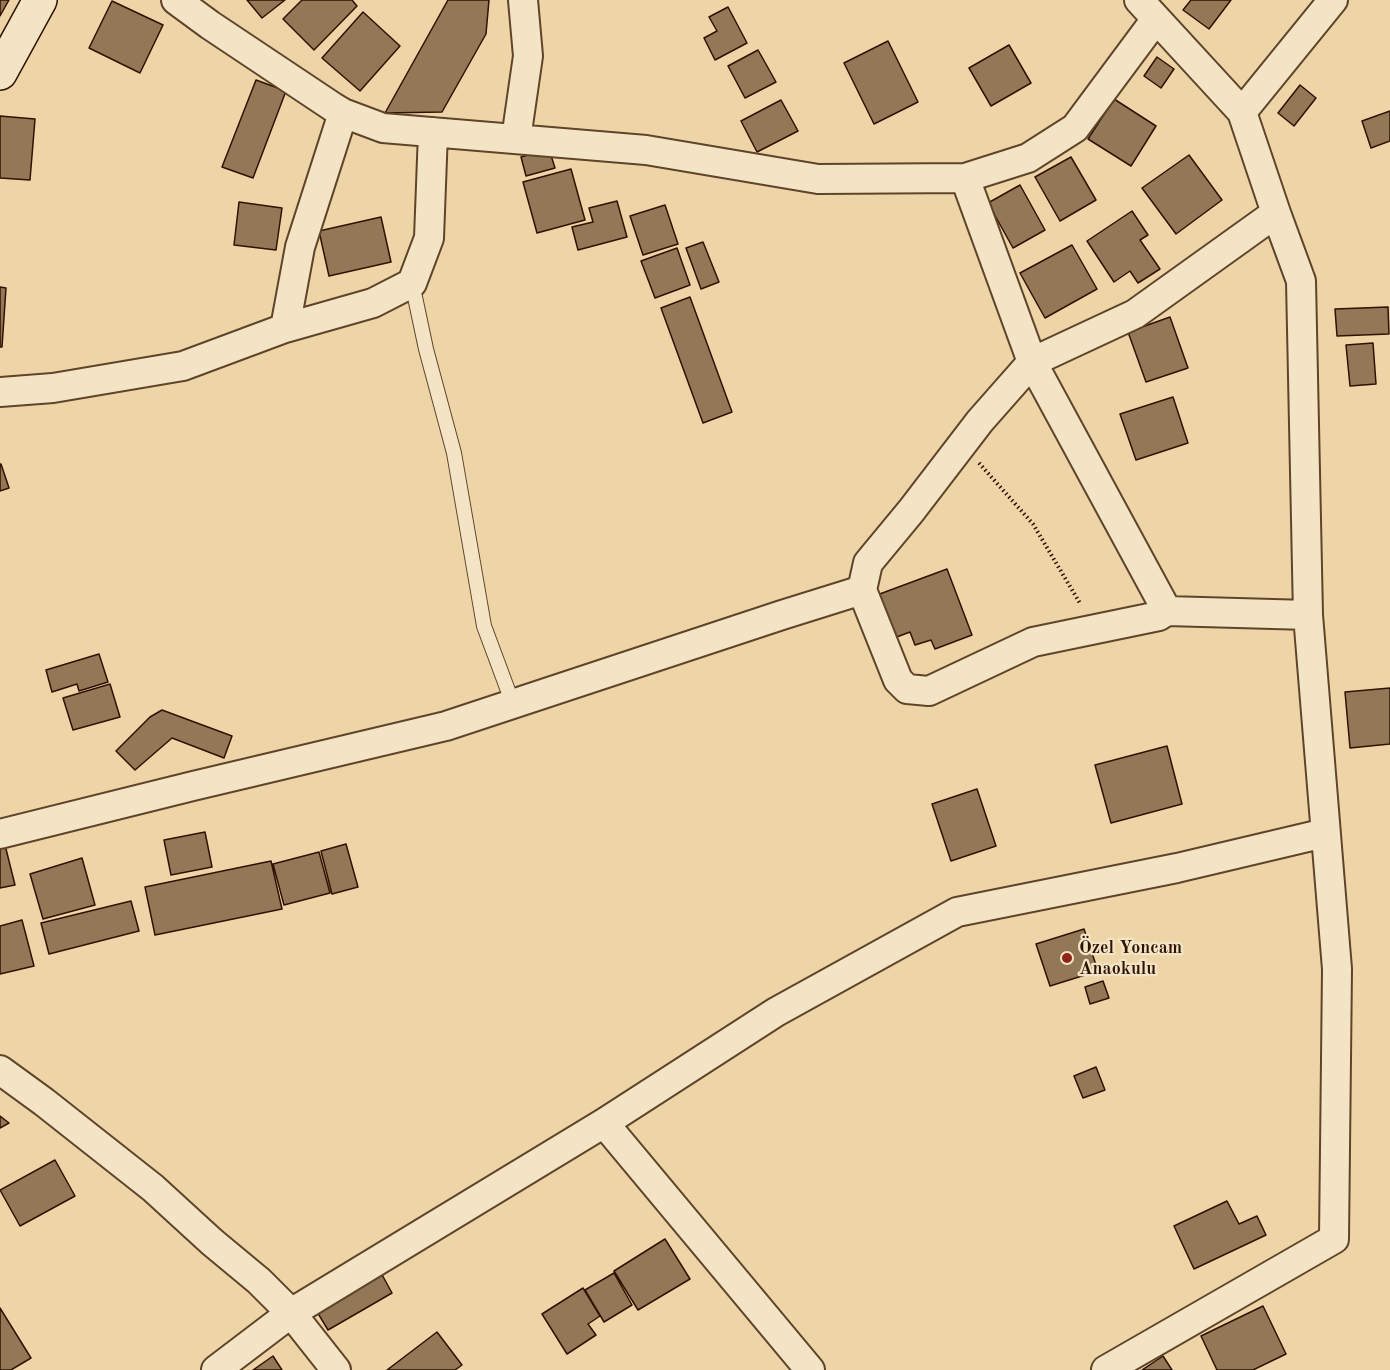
<!DOCTYPE html>
<meta charset="utf-8">
<style>
body{margin:0}
canvas{display:block;background:#eed5a8}
</style>
<canvas width="1390" height="1370"></canvas>
<script>
const g = document.querySelector('canvas').getContext('2d');
g.lineJoin = 'round';
function fill(path, color) {
  g.fillStyle = color;
  g.fill(path, 'evenodd');
}
function stroke(path, color, width, dash) {
  g.strokeStyle = color;
  g.lineWidth = width;
  g.lineCap = dash ? 'butt' : 'round';
  g.setLineDash(dash || []);
  g.stroke(path);
}
function label(font, color, halo, rows, align = 'center') {
  g.font = font + ' "Old Standard TT",serif';
  g.lineWidth = 4.5;
  g.setLineDash([]);
  g.textBaseline = 'middle';
  g.strokeStyle = halo;
  g.fillStyle = color;
  for (const [text, x, y, turn = 0] of rows) {
    g.save();
    g.translate(x, y);
    g.rotate((+turn || 0) * Math.PI / 180);
    g.textAlign = isNaN(turn) ? turn : align;
    if (halo) g.strokeText(text, 0, 0);
    g.fillText(text, 0, 0);
    g.restore();
  }
}
const building = new Path2D(`
 M0,0h9l-9,16z
 M247,0h38l-23,18z
 M302,0h50l5,6 -43,44 -31,-31z
 M448,0h41l-3,34 -44,78 -57,1z
 M1191,0h40l-22,29 -26,-19z
 M112,1l51,24 -23,48 -51,-25z
 M728,7l19,36 -32,17 -11,-22 13,-7 -8,-14z
 M363,12l37,34 -40,45 -38,-33z
 M888,41l30,61 -44,22 -30,-61z
 M1009,45l22,38 -40,23 -22,-38z
 M758,50l18,32 -31,16 -17,-32z
 M1157,57l17,12 -13,19 -17,-12z
 M256,80l30,11 -33,87 -31,-11z
 M1300,85l16,13 -22,28 -16,-13z
 M1114,99l42,27 -25,40 -43,-27z
 M781,100l17,31 -41,21 -16,-31z
 M1390,111v30l-19,7 -9,-27z
 M0,116l35,3 -5,61 -30,-2z
 M549,149l6,19 -29,8 -5,-19z
 M1189,155l33,45 -46,34 -34,-46z
 M1071,157l25,43 -36,21 -25,-44z
 M571,169l14,51 -48,13 -14,-51z
 M1020,185l25,45 -32,18 -25,-45z
 M617,201l10,36 -49,13 -6,-23 21,-5 -4,-14z
 M239,202l43,6 -6,42 -42,-5z
 M665,205l13,39 -35,11 -13,-39z
 M1132,211l16,24 -8,5 20,29 -22,14 -8,-12 -16,11 -27,-41z
 M381,217l10,45 -62,14 -10,-45z
 M703,242l16,40 -18,7 -15,-41z
 M1072,245l25,44 -52,29 -25,-45z
 M677,248l13,37 -35,13 -14,-37z
 M0,287l6,1 -4,59h-2z
 M690,297l42,115 -29,11 -42,-115z
 M1388,307l1,27 -52,2 -2,-27z
 M1170,317l18,51 -42,14 -18,-50z
 M1373,343l3,41 -26,2 -4,-41z
 M1173,397l15,46 -52,17 -16,-46z
 M0,464h1l8,24 -9,3z
 M947,569l25,66 -37,14 -4,-9 -16,5 -5,-13 -16,6 -17,-43z
 M99,654l9,28 -29,9 -2,-7 -25,8 -6,-22z
 M110,684l10,33 -47,13 -10,-32z
 M1390,688v56l-40,4 -5,-56z
 M162,710l70,26 -8,22 -52,-20 -37,32 -19,-19 34,-34z
 M1167,746l15,58 -71,19 -16,-58z
 M977,789l19,57 -45,15 -19,-57z
 M205,832l7,35 -41,8 -7,-35z
 M346,844l12,43 -26,7 -11,-43z
 M5,845l10,40 -15,3v-41z
 M319,852l11,41 -46,12 -11,-41z
 M82,858l13,47 -52,14 -13,-45z
 M271,861l11,48 -127,26 -10,-48z
 M131,901l8,30 -90,23 -8,-31z
 M22,920l12,46 -34,8v-48z
 M1084,929l14,42 -48,15 -14,-42z
 M1103,981l6,17 -19,6 -5,-17z
 M1096,1067l9,23 -22,8 -9,-22z
 M0,1116l9,7 -9,5z
 M55,1160l20,36 -55,30 -20,-36z
 M1227,1201l12,23 18,-8 9,19 -72,34 -20,-43z
 M665,1239l25,40 -52,31 -24,-39z
 M380,1271l12,22 -64,37 -12,-20z
 M614,1273l18,32 -28,17 -19,-32z
 M583,1288l17,28 -12,8 8,11 -29,19 -25,-40z
 M1263,1306l23,48 -33,16h-36l-16,-34z
 M0,1308l31,50 -20,12h-11z
 M437,1332l25,33 -7,5h-68z
 M273,1356l9,14h-29z
 M1163,1356l9,14h-30z`);
const path = new Path2D(`
 M979,463l54,61 48,81`);
const lane = new Path2D(`
 M412,283l14,66 28,104 30,173 29,78`);
const street = new Path2D(`
 M176,0l34,25 123,82 10,6 40,15 263,22 172,29 147,-1 63,-20 47,-30 81,-109
 M1242,112l91,-112
 M516,139l12,-83 -5,-56
 M965,178l67,184 135,249
 M285,328l15,-81 43,-134
 M0,392l53,-4 130,-22 102,-38 88,-25 39,-20 17,-45 4,-106
 M862,590l36,90 9,9 22,2 104,-49 126,-26 8,-5 141,4
 M0,834l193,-48 253,-60 336,-111 80,-25 6,-27 43,-52 69,-90 52,-59 103,-48 141,-101 -34,-101 -103,-112
 M0,1070l44,32 109,86 59,54 47,39 32,32 45,57
 M604,1123l206,247
 M216,1370l75,-57 313,-190 172,-111 181,-100 220,-44 148,-35
 M1106,1370l228,-131 3,-270 -29,-354 -7,-334 -25,-68`);
const secondary = new Path2D(`
 M0,73l40,-73`);
const markers = [
 [1067,958,6,"#8f2418"]
];
const poiNames = [
 ["Özel Yoncam",1079,948],
 ["Anaokulu",1079,969]
];
fill(building, '#927857');
stroke(building, '#2f1300', 1.5);
stroke(lane, '#5f442a', 16);
stroke(street, '#5f442a', 32);
stroke(secondary, '#2f1300', 36);
stroke(path, '#2f1300', 4, [1.5, 3]);
stroke(lane, '#f4e4c6', 14);
stroke(street, '#f4e4c6', 28);
stroke(secondary, '#f4e4c6', 33);
for (const [x, y, r, color] of markers) {
  const dot = new Path2D();
  dot.arc(x, y, r, 0, 2 * Math.PI);
  g.fillStyle = color;
  g.fill(dot);
  stroke(dot, '#f4e4c6', 2);
}
label('bold 18px', '#2f1300', '#f4e4c6', poiNames, 'left');
</script>
